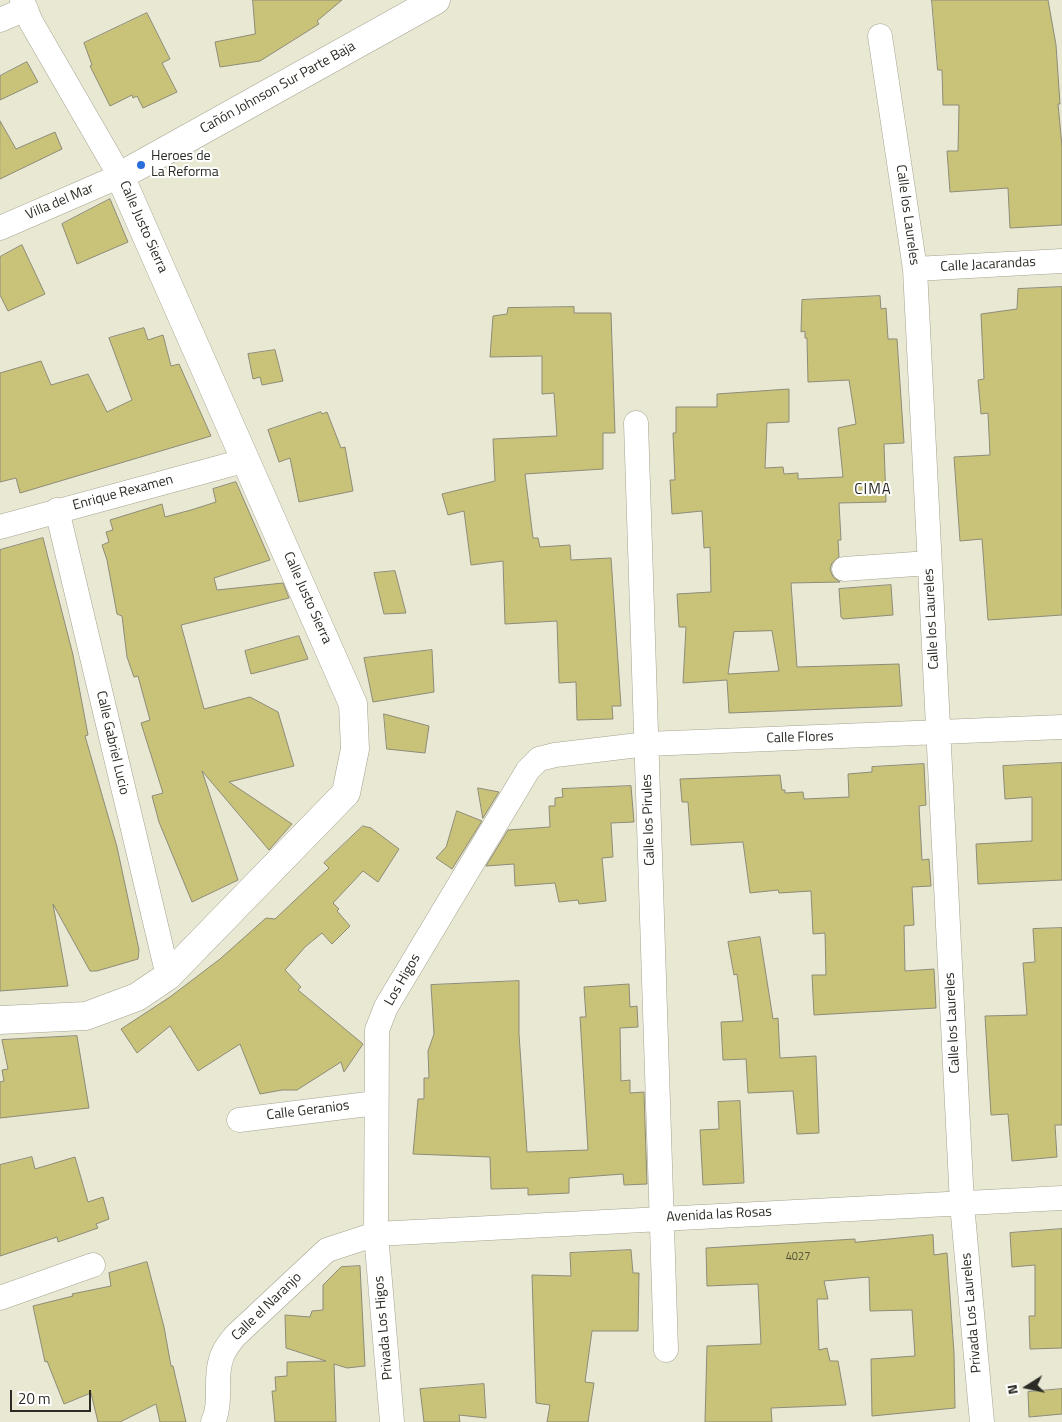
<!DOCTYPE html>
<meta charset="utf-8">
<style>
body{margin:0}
#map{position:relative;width:1062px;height:1422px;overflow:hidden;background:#e9e8d3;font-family:"Titillium Web",sans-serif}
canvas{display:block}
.north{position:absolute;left:1002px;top:1362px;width:50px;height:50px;-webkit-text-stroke:4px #fff;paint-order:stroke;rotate:260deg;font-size:14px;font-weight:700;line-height:20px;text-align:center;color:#2c2b24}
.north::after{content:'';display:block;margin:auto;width:18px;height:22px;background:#2c2b24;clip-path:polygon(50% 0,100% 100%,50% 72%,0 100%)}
.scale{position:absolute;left:10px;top:1390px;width:81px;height:22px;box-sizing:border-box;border:2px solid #2c2b24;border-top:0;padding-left:6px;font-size:15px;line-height:18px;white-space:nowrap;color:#2c2b24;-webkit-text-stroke:4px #fff;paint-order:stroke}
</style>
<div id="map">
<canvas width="1062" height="1422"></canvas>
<div class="north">N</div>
<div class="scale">20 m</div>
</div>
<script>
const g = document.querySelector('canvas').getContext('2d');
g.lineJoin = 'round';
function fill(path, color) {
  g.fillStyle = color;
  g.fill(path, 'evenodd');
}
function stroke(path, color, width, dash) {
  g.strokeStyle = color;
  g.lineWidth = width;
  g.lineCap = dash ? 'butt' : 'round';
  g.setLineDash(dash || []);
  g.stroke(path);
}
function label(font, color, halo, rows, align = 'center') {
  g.font = font + ' "Titillium Web",sans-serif';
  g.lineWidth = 4;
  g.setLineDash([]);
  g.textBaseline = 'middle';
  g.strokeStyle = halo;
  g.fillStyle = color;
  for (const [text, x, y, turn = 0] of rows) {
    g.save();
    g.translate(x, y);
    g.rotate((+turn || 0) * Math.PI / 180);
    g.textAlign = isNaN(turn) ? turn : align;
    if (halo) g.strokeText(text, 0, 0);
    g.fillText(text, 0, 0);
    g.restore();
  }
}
const building = new Path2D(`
 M253,0h89l-25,21 2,3 -59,37 -40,6 -5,-25 40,-8z
 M932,0h116l8,45 4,59h-2l4,42v79l-52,3 -2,-40 -58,4 -3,-41h11l1,-46h-16l-1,-35h-4z
 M147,13l23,46 -8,4 15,29 -34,16 -6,-12 -4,2 -1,-3 -22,11 -20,-40 2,-1 -8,-22z
 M27,62l11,20 -38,18v-24z
 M0,121l16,28 39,-17 7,17 -62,30z
 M110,199l18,43 -51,22 -15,-40z
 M22,245l23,49 -37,17 -8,-16v-38z
 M1062,287v328l-74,5 -6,-81 -22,2 -6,-84 36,-2 -2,-42 -7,1 -3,-34 6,-1 -3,-65 36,-5 1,-20z
 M880,296l1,13 5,-1 2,31h9l7,104 -20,1 2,58 -47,1 2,37h-3l1,17 -7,6 -2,6 3,8 7,5 -49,1 6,84 102,-3 3,42 -173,7 -2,-33 -44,3 3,-56h-7l-2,-33 34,-2 -1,-45 -6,1 -2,-37 -30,3 -2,-34h5l-2,-47h3v-26h41v-13l72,-5v33l-22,1 -2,45 18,-1 1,7 14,-1v6l45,-2 -5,-49 18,-4 -7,-44 -41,2 -1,-44h-2v-7l-4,1 1,-32zM772,631l7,40 -51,3 6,-42z
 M574,307v6h37l4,120h-12v36l-78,5 8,64h5l2,9 30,-2 1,15 40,-2 10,148h-9l1,13 -36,1 -1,-38 -17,1 -2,-62 -52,3 -2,-63 -32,4 -7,-54 -16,4 -6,-21 53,-13 -2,-42 64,-3 -3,-43 -12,1v-38l-52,1 3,-41 14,-2 1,-6z
 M144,328l4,12 15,-5 8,31 8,-2 32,72 -191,57 -4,-15 -16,4v-109l41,-12 10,24 37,-11 19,38 25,-12 -23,-62z
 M275,350l8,31 -21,4 -2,-8 -7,2 -5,-25z
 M321,412l1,2 5,-2 14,36 4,-1 8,44 -54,11 -9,-44 -11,4 -11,-32z
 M236,482l34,78 -56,18 3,12 66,-7 6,15 -108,27 23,84 46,-12 28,15 16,54 -65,16 63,42 -23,26 -67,-79 36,109 -46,22 -33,-80 -7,-26 11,-3 -22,-70 9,-3 -12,-44 -4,1 -7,-20 -5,-41 -5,-2 -10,-54 -5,-15 7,-3 -3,-10 7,-2 -3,-10 52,-16 3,13 26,-7 25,-8 -3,-13z
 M43,538l30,117 15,80 -3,1 32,111 22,103 -1,9 -41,12h-7l-37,-67 15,82 -68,5v-441z
 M395,571l11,42 -22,1 -10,-41z
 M891,585l2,30 -50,4 -2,-2 -2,-28z
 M299,636l9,23 -57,15 -6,-23z
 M432,650l2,42 -61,10 -9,-44z
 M384,714l45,12 -4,27 -38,-4z
 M1062,763v117l-84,4 -2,-40 56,-3v-44l-27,2 -2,-33z
 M924,764l2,41 -7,1 3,54 7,-1 2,27 -19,1 2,38 -10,1 1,45 29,-2 2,39 -122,7 -2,-40h14l-1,-42 -12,1 -2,-43 -32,2 -1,-3 -28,3 -7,-51 -52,3 -3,-43h-6l-2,-23 100,-4 2,15h3v3l18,-1 1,7 45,-2 -1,-23 24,-2v-5z
 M631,786l3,36 -23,1 2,34 -11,1 4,43 -27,3 -1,-4 -19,2 -4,-19 -40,3 -1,-22 -28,2 22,-36 42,-3 -1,-21h6v-8l8,-1 -1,-8z
 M478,788l21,4 -16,26z
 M457,811l25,10 -30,48 -16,-11 10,-11z
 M363,826l8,2 28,21 -21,33 -15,-11 -30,32 6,6 -2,2 13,15 -18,18 -10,-11 -17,14 -20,23 16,17 -3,3 65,54 -19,28 -3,-10 -44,28h-15l-22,4 -20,-50 -42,27 -28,-45 -33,27 -16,-24 49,-32 50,-38 46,-41 9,1 54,-51 -5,-5z
 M1062,928v197h-7l2,32 -45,4 -4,-47 -17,1 -6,-99 42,-1 -4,-52 12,-1 -2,-33z
 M760,937l13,82 5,-1 2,40 36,-2 3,77 -22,1 -4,-43 -45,2 -2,-34 -23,1 -2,-38 22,-1 -6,-47 -3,1 -6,-33z
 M519,981v53l8,118 61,-2 -8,-133h6l-2,-30 45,-3 1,23 7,-1 1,21 -18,1 1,53 9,-1v13l14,-1 3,92 -23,1 -1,-11 -54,4v15l-41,2v-7l-37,1 -1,-32 -77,-3 5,-55h6v-21h5l-1,-27 6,-17 -3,-49z
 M77,1036l12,72 -89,10v-36l4,-1 -2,-11 6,-1 -6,-29z
 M740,1101l4,82 -41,2 -3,-55 19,-1 -1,-27z
 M32,1157l3,12 40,-12 13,45 15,-5 6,22 -13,5 2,4 -40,14 -1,-5 -57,19v-91z
 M1062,1229v119l-32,1 -1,-33h6v-51l-23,2 -2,-34z
 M933,1235l1,20 13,-2 7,100 1,55 -83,8 -1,-57 44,-3 -3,-46 -42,1 -1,-34 -45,4 4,18h-11l2,51 8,-2 3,13h8l8,44 -75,3 1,14h-67l2,-76 54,-2 -3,-60 -51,2 -1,-38 149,-9v3z
 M631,1250l2,23h6l-1,58h-46l-7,51 9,1 -6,39h-41l3,-17 -14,-2 -4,-128 39,1 -1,-23z
 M147,1262l17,65 7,39h2l13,56h-26l-4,-18 -36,18h-22l-7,-29 -27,11 -17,-43 -2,1 -12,-56 40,-10 -1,-2 39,-8 -2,-13z
 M360,1266l5,100 -18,2 -13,-4 2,58h-61l-3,-31h4l-1,-14 12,-1v-14l39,-1 -40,-13 -1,-33 25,2 2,-6 11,-1v-25l18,-18z
 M484,1384l2,34 -27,-3 1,7h-36l-4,-33z
 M1062,1389v25l-33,3 -1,-25z`);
const minor = new Path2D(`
 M0,20l26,-11
 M880,36l35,233 47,935 20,218
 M0,228l120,-52 -89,-154 -9,-22
 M915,269l147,-8
 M636,423l30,927
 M57,510l111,466
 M0,527l247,-67
 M844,569l85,-6
 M239,1120l137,-17
 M0,1298l93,-33
 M213,1422c9,-19 2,-39 7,-59 2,-11 8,-18 15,-27l92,-86 49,-16 686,-36
 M392,1422l-16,-188 1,-204 9,-23 142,-237 11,-11 16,-4 92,-11 415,-17`);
const tertiary = new Path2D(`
 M0,1020l86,-4 51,-19 31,-21 178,-183 9,-44 -2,-45 -233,-528 316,-176`);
const markers = [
 [141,165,5,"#286fdb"]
];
const numberNames = [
 ["4027",798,1257]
];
const streetNames = [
 ["Cañón Johnson Sur Parte Baja",278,88,-29],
 ["Villa del Mar",60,202,-23],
 ["Calle los Laureles",907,215,82],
 ["Calle Justo Sierra",143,227,66],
 ["Calle Jacarandas",988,265,-3],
 ["Enrique Rexamen",123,493,-15],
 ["Calle Justo Sierra",307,598,66],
 ["Calle los Laureles",932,619,-93],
 ["Calle Flores",800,738,-2],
 ["Calle Gabriel Lucio",112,743,77],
 ["Calle los Pirules",649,820,-92],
 ["Los Higos",403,980,-60],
 ["Calle los Laureles",953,1023,-93],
 ["Calle Geranios",308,1111,-7],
 ["Avenida las Rosas",719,1215,-3],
 ["Calle el Naranjo",267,1307,-44],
 ["Privada Los Laureles",972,1313,-95],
 ["Privada Los Higos",384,1328,-95]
];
const poiNames = [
 ["Heroes de",151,157],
 ["La Reforma",151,173]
];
const neighbourhoodNames = [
 ["CIMA",873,490]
];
fill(building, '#c9c379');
stroke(building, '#8d8b78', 1);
stroke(minor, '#a5a390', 25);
stroke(tertiary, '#a5a390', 29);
stroke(minor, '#fff', 24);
stroke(tertiary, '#fff', 28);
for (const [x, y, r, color] of markers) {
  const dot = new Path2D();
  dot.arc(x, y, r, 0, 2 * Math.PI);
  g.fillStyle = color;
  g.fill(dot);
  stroke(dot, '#fff', 2);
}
label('11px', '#535139', null, numberNames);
label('14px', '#2c2b24', '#fff', streetNames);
label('14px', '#2c2b24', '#fff', poiNames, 'left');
g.letterSpacing = '1px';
label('15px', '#2c2b24', '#fff', neighbourhoodNames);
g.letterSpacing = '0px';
</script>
